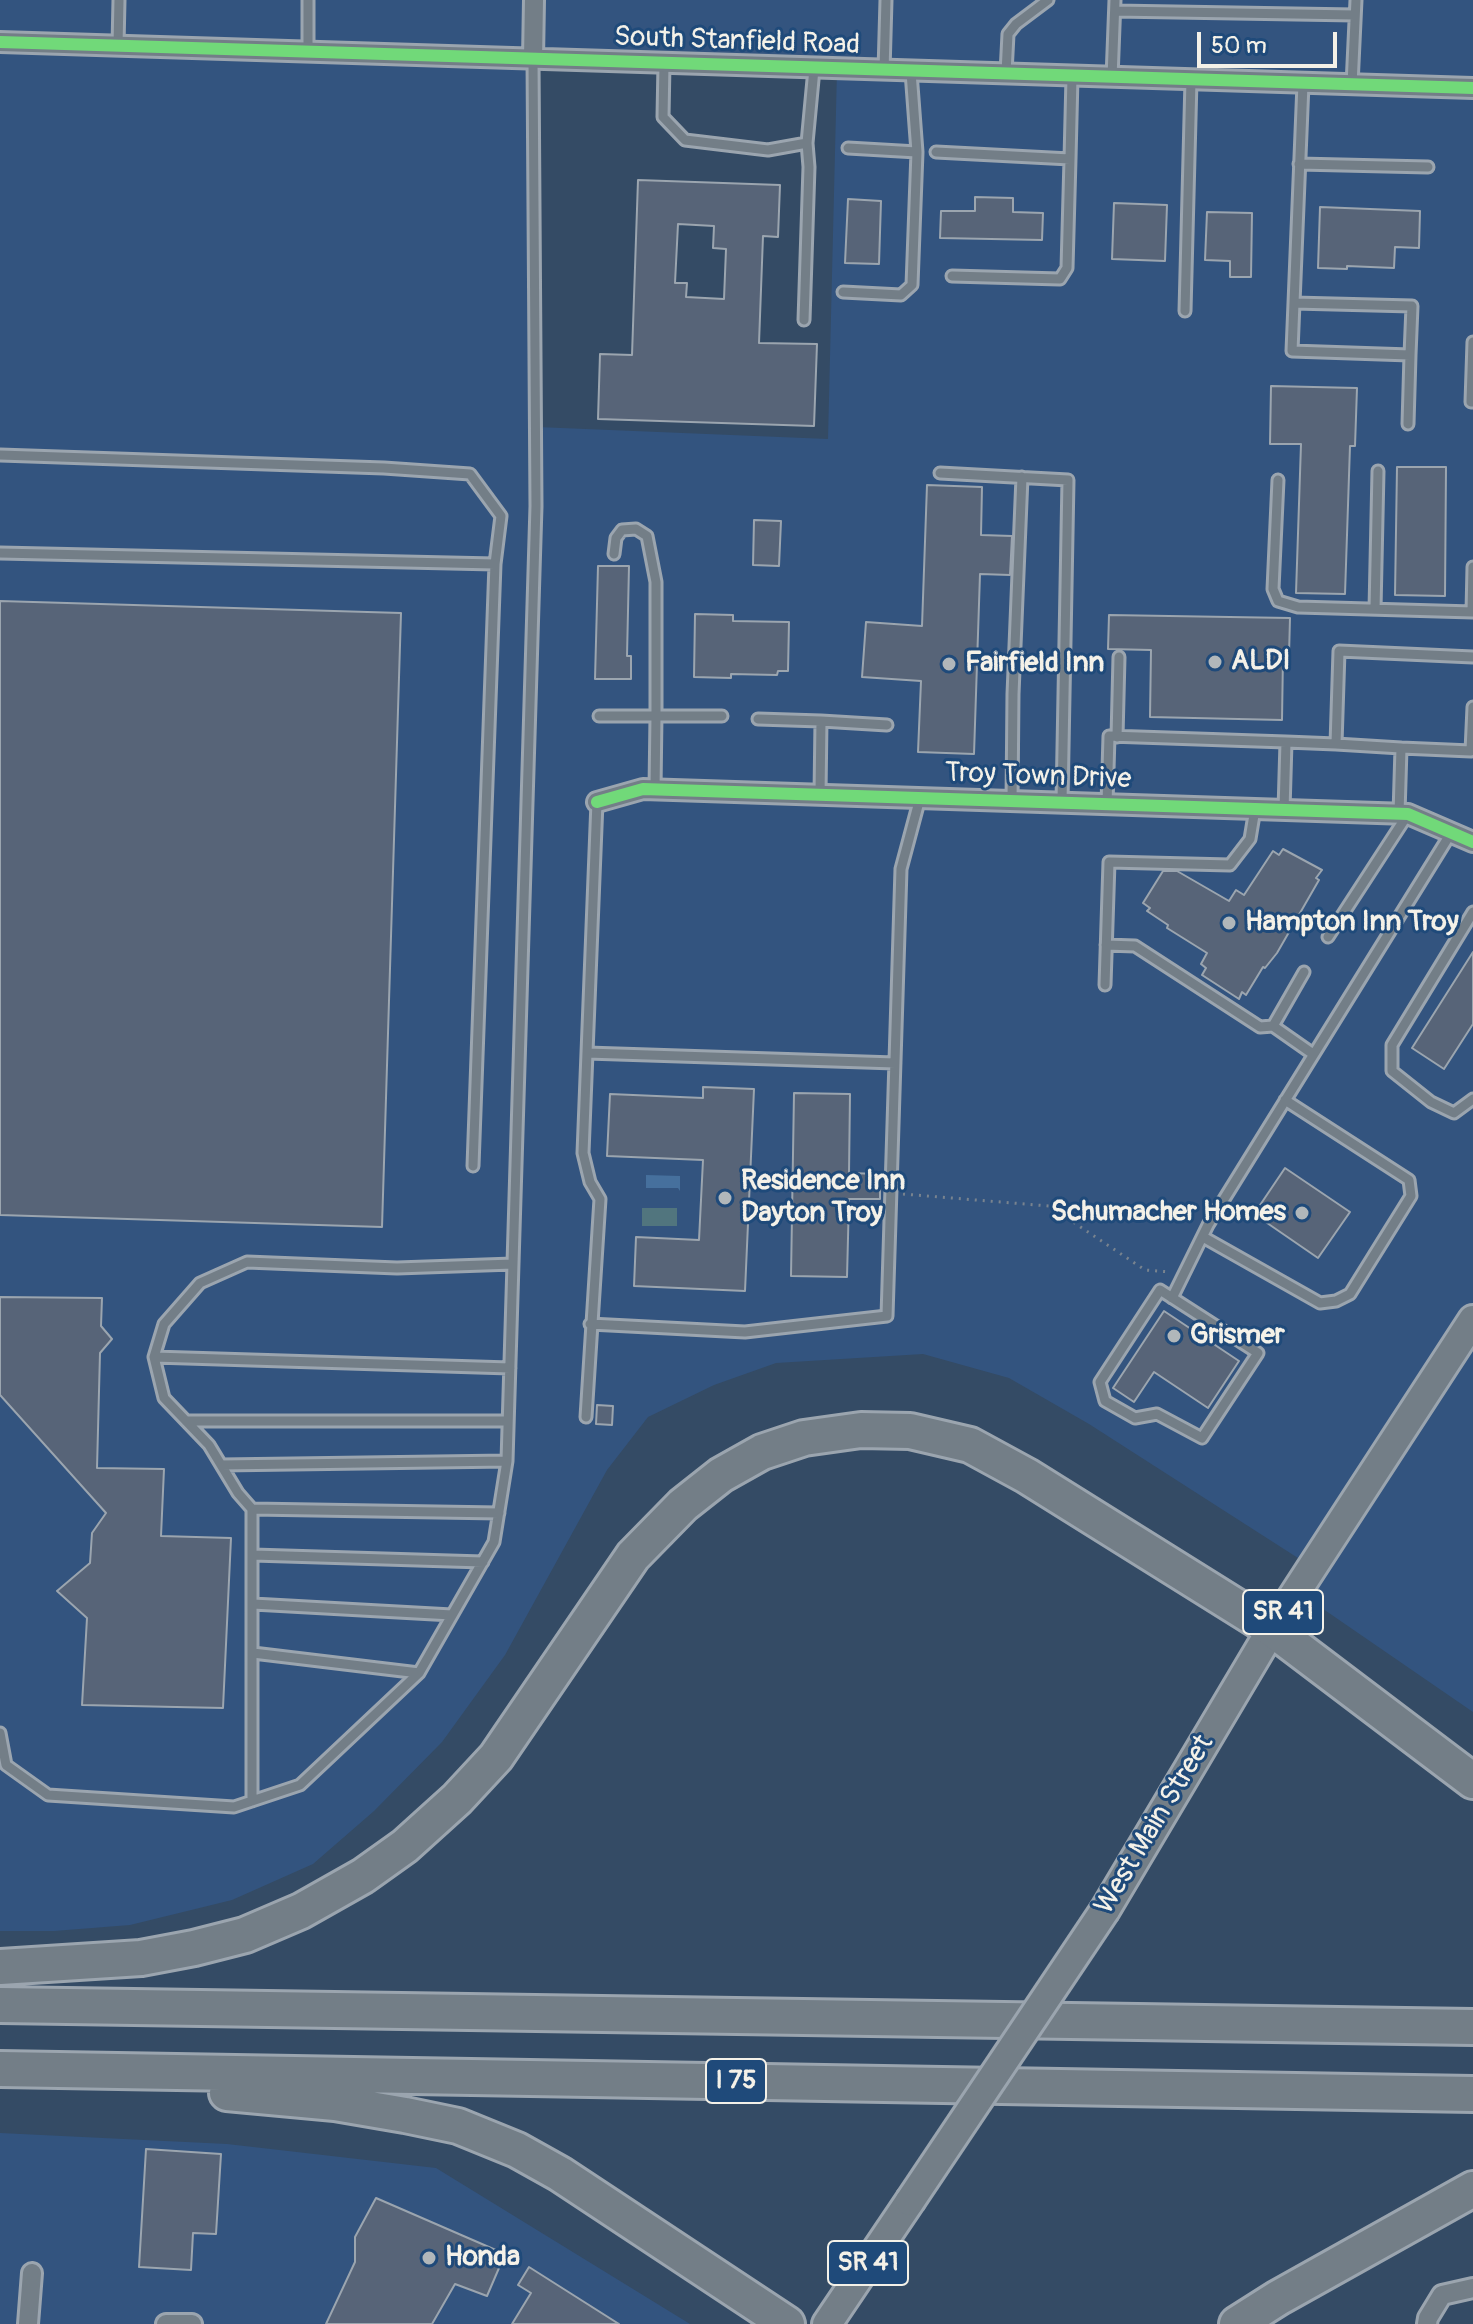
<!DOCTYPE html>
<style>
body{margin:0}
#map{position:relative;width:1473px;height:2324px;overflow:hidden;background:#344b65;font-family:Pangolin,sans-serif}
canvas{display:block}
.scale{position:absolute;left:1197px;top:32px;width:140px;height:36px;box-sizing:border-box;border:4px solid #f4f1e8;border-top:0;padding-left:10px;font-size:24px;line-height:28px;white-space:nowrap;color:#f4f1e8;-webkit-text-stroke:6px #1f4a7a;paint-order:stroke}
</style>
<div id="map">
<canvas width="1473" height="2324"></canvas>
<div class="scale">50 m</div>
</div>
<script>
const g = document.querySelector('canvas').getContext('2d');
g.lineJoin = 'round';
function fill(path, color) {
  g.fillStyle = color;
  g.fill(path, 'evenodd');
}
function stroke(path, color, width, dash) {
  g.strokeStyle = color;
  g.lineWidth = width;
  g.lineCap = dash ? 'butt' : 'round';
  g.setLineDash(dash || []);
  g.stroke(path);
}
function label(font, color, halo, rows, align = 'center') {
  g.font = font + ' Pangolin,sans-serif';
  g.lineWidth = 6;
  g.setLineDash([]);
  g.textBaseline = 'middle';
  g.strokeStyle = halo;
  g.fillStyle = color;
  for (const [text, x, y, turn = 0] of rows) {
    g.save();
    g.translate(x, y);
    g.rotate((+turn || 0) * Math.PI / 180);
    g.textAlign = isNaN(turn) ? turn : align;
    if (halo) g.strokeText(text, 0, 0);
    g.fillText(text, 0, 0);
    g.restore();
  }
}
const built = new Path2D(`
 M0,0h1473v1712l-176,-121 15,-24 -223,-143 -80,-46 -86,-24 -147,9 -62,22 -66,32 -41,53 -102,185 -63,87 -68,69 -61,53 -81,36 -102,25 -76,6h-54zM534,59l303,11 -9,369 -291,-12z
 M0,2133l227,11 209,24 254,156h-690z`);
const green = new Path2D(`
 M642,1208h35v18h-35z`);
const water = new Path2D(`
 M646,1175l34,1v15l-2,-3h-32z`);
const building = new Path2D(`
 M638,180l142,5 -2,52 -15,-1 -4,107 58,1 -3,82 -216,-7 2,-65 32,1zM678,224l36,2 -1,22 13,1 -2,50 -38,-2 1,-14h-12z
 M975,197l38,1v14l30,1 -1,27 -102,-2 1,-27h34z
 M848,199l33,2 -2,63 -34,-1z
 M1114,203l53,2 -2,56 -53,-2z
 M1320,207l100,4 -1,37 -24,-1 -1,21 -47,-2v3l-29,-1z
 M1207,212l45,1 -1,64h-21v-16l-25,-1z
 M1271,386l86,2 -2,58h-5l-5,148 -49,-1 5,-149h-31z
 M1397,467h49l-1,129 -50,-1z
 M927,485l55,2 -1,48 31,1 -2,39 -30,-1 -6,180 -56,-2 3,-71 -59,-4 4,-55 56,4z
 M754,520l27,1 -2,45 -26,-1z
 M598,566h31l-2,90h4v23h-36z
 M0,601l401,12 -19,614 -382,-12z
 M695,614l38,1v6l56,1 -1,49h-10l-1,4 -46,-1v4l-37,-1z
 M1109,615l181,3 -1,37h-6l-1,65 -132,-3 1,-67 -43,-1z
 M1283,849l39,21 -6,8 3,2 -42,73 -12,15 -2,-1 -17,28 -4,-3 -3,7 -37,-24 4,-7 -5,-4 6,-11 -40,-25 1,-3 -21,-14 3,-3 -7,-5 20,-32h14l52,30 7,-11 8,5 29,-44 6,4z
 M1473,952v72l-29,45 -32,-21z
 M703,1087l51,2 -9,202 -111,-5 2,-49 63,3 4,-80 -96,-4 3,-62 93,4z
 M794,1093l56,1 -1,79 31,1v25h-31l-2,78 -56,-1z
 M1285,1168l65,44 -32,46 -64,-44z
 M0,1297l102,1 -1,28 11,13 -12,14 -3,115 67,1 -3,67 70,2 -8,170 -141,-3 5,-87 -30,-27 33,-28 2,-30 14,-20 -106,-118z
 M1164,1311l75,50 -31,47 -54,-36 -20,30 -21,-14z
 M597,1405l16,1 -1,19 -16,-1z
 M146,2149l75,5 -5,80 -23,-1 -2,37 -52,-3z
 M376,2198l129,56 -18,42 -32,-12 -23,40h-106l29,-62v-25z
 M529,2267l90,57h-107l19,-31 -13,-8z`);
const path = new Path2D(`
 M903,1194l146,12 96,64 25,2`);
const service = new Path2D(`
 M1115,11l240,4
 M118,46l1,-46
 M308,52v-52
 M664,64l-1,53 22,23 83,10 39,-7 7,-74
 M884,71l2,-71
 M1006,73l2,-39 8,-10 32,-24
 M1112,78l3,-78
 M1303,84l-9,219 118,3 -2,49
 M1352,85l4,-85
 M848,148l69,4
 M936,152l134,7 2,-82
 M1299,164l129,3
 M952,276l108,3 7,-11 3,-109
 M843,292l58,3 11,-10 5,-133 -6,-80
 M1294,303l-2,48 118,4 -2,69
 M1185,311l6,-231
 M804,320l5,-153 -2,-24
 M1473,342l-2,60h2
 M0,455l384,13 86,6 31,42 -6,48
 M940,473l128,7 -6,322
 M1278,480l-5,109 5,12 20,6 175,5
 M0,553l495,11 -22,602
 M1375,609l3,-138
 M1472,612l1,-45
 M599,716h57v-134l-9,-46 -11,-7 -14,1 -6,8 -2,16
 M758,719l63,2
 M1117,737l2,-80
 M1336,744l65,4 -2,66
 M1401,748l70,3 2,-44
 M655,789l1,-73h66
 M820,794l1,-73 66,4
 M1012,801l1,-107 9,-217
 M1107,804l2,-68 177,6
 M1284,810l2,-68 50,2 3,-93 134,6
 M1473,912l-81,133v26l39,31 23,11 19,-14
 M1328,937l80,-123
 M1106,945l29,1 125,81 13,-1 40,28
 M1105,985l4,-123 121,3 20,-26 5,-30
 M1273,1026l31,-54
 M587,1053l308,10
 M1203,1237l117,66 16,-2 14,-7 61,-98 -2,-16 -124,-80
 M1160,1290l98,63 -56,85 -45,-24 -22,4 -30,-17 -5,-19z
 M1172,1298l36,-73 243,-392
 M590,1324l155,8 142,-16 14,-447 19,-71
 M154,1357l356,11
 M586,1417l14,-218 -10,-17 -7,-29 14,-351
 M186,1421h322
 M221,1465l286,-4
 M252,1509l247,4
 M253,1555l230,7
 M253,1604l199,11
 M253,1653l166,20
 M0,1733l6,32 42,30 186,12 66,-22 119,-112 75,-131 13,-81 29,-955 -3,-447
 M252,1801v-292l-14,-16 -29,-48 -45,-47 -10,-41 10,-33 36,-41 47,-21 150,6 116,-4`);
const minor = new Path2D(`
 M0,42l1473,46
 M533,59l1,-59
 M597,802l46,-13 765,25 65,28
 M28,2324l4,-51
 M166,2324h26
 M1427,2324l1,-6 14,-23 31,-7`);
const primary = new Path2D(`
 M1105,1910l167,-281 201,-309
 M827,2324l83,-123`);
const motorway = new Path2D(`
 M0,1967l141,-9 53,-10 51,-13 56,-24 62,-35 42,-30 52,-47 39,-42 137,-201 50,-51 38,-30 41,-23 42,-14 57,-8 49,1 60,14 57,31 245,153 201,152
 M0,2005l1473,22
 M0,2069l1473,25
 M227,2093l108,10 70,12 53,11 59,24 43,24 227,150
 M1237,2324l41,-26 195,-109`);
const primaryBridge = new Path2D(`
 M910,2201l195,-291`);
const cycleway = new Path2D(`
 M0,42l1473,46
 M597,802l46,-13 765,25 65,28`);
const markers = [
 [1215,662,8,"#b1b7ba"],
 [949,664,8,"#b1b7ba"],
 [1229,923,8,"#b1b7ba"],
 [725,1198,8,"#b1b7ba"],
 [1302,1213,8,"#b1b7ba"],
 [1174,1336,8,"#b1b7ba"],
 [429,2258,8,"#b1b7ba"]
];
const shields = [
 [1283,1612,80],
 [736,2081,60],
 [868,2263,80]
];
const shieldNames = [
 ["SR 41",1283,1612],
 ["I 75",736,2081],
 ["SR 41",868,2263]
];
const streetNames = [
 ["South Stanfield Road",737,42,2],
 ["Troy Town Drive",1038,777,2],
 ["West Main Street",1155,1825,-59]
];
const poiNames = [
 ["ALDI",1231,662],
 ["Fairfield Inn",965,664],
 ["Hampton Inn Troy",1245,923],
 ["Residence Inn",741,1182],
 ["Dayton Troy",741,1214],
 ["Schumacher Homes",1286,1213,"right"],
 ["Grismer",1190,1336],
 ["Honda",445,2258]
];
fill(built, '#33547f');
fill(green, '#51757e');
fill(water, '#46709d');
fill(building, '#576478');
stroke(building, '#9ba5af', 2);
stroke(service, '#9ba5af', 15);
stroke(minor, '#9ba5af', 24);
stroke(primary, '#9ba5af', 34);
stroke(motorway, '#9ba5af', 40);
stroke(path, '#78838f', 3, [2, 6]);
stroke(service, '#737e87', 9);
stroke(minor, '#737e87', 18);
stroke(primary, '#737e87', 28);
stroke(motorway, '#737e87', 34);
stroke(primaryBridge, '#9ba5af', 34, []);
stroke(primaryBridge, '#737e87', 28);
stroke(cycleway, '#71d979', 12);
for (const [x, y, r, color] of markers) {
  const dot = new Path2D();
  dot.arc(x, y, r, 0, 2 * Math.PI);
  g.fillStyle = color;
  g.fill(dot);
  stroke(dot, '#1f4a7a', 3);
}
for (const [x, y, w] of shields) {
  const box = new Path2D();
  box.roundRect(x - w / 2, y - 22, w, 44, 6);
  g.fillStyle = '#1f4a7a';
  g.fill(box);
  stroke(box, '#f4f1e8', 2);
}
label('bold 26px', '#f4f1e8', null, shieldNames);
label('28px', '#f4f1e8', '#1f4a7a', streetNames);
label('bold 28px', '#f4f1e8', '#1f4a7a', poiNames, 'left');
</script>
